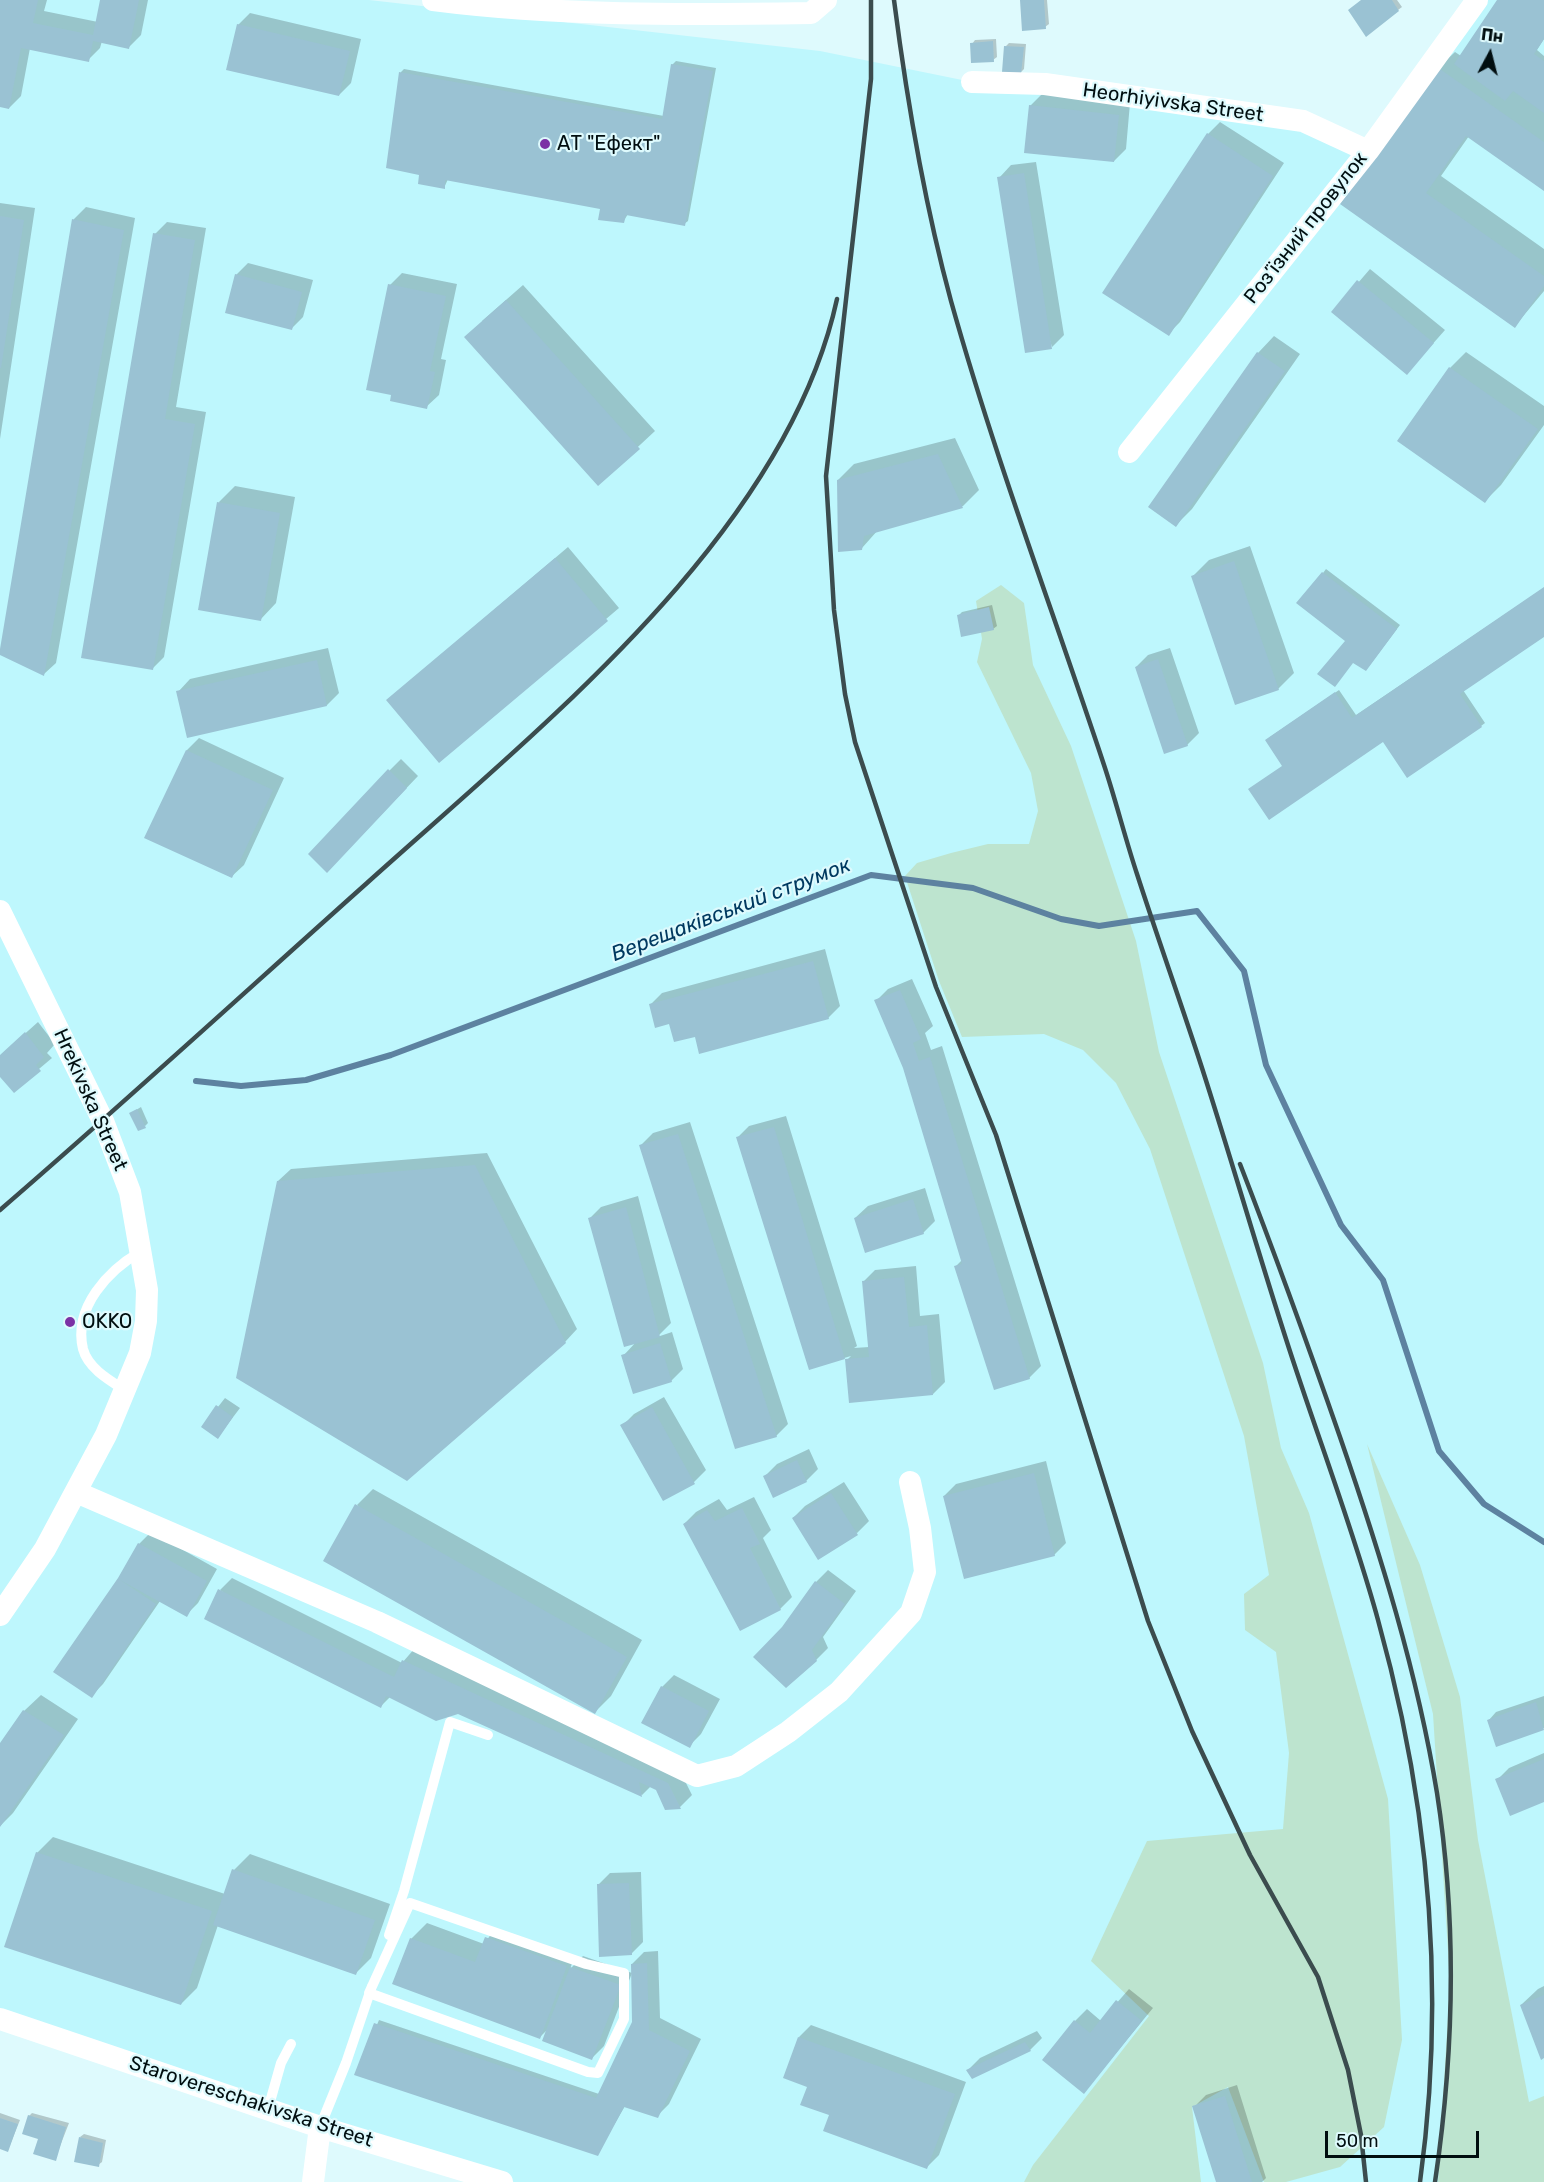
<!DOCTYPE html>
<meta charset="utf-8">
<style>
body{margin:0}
#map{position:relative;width:1544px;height:2182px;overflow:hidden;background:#defafd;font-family:Rubik,sans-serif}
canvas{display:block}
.north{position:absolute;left:1460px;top:24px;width:60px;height:60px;-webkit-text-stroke:4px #defafd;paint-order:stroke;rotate:7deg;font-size:16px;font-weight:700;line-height:24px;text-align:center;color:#010e10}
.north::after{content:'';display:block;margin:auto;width:21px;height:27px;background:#010e10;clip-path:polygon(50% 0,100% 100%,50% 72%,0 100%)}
.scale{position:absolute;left:1325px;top:2131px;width:154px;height:27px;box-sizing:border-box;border:3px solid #010e10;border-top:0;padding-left:8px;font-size:18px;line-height:21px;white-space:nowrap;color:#010e10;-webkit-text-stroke:4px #defafd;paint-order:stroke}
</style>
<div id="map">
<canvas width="1544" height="2182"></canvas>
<div class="north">Пн</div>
<div class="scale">50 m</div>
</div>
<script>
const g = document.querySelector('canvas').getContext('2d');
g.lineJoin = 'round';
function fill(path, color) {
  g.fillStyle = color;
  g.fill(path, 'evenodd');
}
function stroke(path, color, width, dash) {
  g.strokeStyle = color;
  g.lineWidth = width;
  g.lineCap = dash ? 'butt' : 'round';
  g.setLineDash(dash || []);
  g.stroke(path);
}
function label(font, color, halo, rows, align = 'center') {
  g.font = font + ' Rubik,sans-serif';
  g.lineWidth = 4.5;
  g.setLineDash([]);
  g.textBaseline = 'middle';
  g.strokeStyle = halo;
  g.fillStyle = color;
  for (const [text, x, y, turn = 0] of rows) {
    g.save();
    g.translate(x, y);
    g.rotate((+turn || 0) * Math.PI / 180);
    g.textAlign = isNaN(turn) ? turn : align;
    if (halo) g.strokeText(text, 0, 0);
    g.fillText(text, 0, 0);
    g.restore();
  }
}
const built = new Path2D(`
 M0,0h369l451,51 152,31 293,34 103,35 105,-151h71v2182h-1030l-514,-163z`);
const green = new Path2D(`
 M1001,585l23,18 9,62 38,81 65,195 23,111 104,311 18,85 28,65 79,286 14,241 -18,87 -44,40 -54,15h-22l-36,-95 -36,20 9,75h-177l9,-17 116,-149 -58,-55 56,-120 136,-12 6,-76 -13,-101 -31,-22 -1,-36 25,-19 -25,-139 -94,-287 -34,-66 -33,-33 -39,-16 -82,3 -23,-56 -34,-105 12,-13 34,-10 37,-9h41l9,-33 -7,-38 -54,-111 5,-23 -6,-38z
 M1367,1444l53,121 40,132 18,143 51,262 15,-6v86h-106l12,-199 -17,-269z`);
const shadow = new Path2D(`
 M0,0h47l-3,11 54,11 4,-22h46l-7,35 -12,12 -27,-6 -2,7 -12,12 -58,-12 -9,48 -12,12 -9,-2z
 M1021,0h26l2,24 -4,3z
 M1362,0h35l5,7 -4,3z
 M1499,0h45v39l-7,11 7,6v133l-75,-53 -28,40 103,73v42l-29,35 -173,-122 96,-136 17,-16 6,4z
 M250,13l111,26 -10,44 -12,12 -101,-70z
 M996,39l1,18 -4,3 -21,-16 3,-4z
 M1009,43l17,1 -2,25 -3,3 -15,-26z
 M676,61l40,7 -28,153 -4,3 -56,-10 -5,8 -21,-14 -154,-29 -4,9 -23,-14 -33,-7 13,-95 3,-3 260,47 8,-51z
 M1042,94l88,9 -4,46 -12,12 -84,-55z
 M1220,122l64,41 -104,159 -12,12 -64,-42 104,-158z
 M1036,162l28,173 -12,12 -53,-169 12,-13z
 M0,203l35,5 -35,231z
 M86,207l49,11 -79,445 -12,11 -43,-20 73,-435z
 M167,222l39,6 -30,179 30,5 -42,245 -12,12 3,-435z
 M248,263l65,17 -10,37 -12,12 -55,-54z
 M1370,269l75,61 -38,43 -74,-61z
 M402,273l55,11 -16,75 5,1 -7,35 -13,12 -36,-122z
 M523,285l132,146 -57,53 -116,-163z
 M1274,336l26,18 -108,155 -16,16 -26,-18 108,-154z
 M1466,352l78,54v19l-43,60 -16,16 -35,-133z
 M955,438l24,52 -16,16 -85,24 -16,18 -24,-68 16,-16z
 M235,486l60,11 -19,106 -16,17 -41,-118z
 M1250,546l44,127 -16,16 -85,-113 16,-16z
 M568,547l51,61 -180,153 -51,-61z
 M1326,569l74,56 -31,41 -22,-25 -24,-68z
 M1544,588v47l-81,55 22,33 -4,3 -73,50 -25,-36 -99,25 -14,-28 69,-47 17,25z
 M992,605l5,21 -4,3 -34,-14 3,-3z
 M328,648l11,45 -12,12 -149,-13 12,-13z
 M1170,648l29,85 -12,12 -51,-78 12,-12z
 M199,738l85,40 -40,87 -13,12 -85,-40 41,-87z
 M401,759l17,17 -79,83 50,-88z
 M825,949l15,57 -12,12 -132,17 -26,-13 -20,-17 12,-12z
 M912,979l21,47 -8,7 6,17 11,-4 99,320 -12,12 -73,-112 6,-6 -58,-193 -28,-66 12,-12z
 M38,1022l17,22 -8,9 5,5 -38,32 -14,-14v-20z
 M141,1107l7,16 -3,3 -14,-13z
 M786,1116l71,230 -3,2 15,-1 -6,-65 12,-12 41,-4 4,50 19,-2 6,68 -12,12 -86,-34 4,-4 -41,12 -73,-230 12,-12z
 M690,1122l98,302 -12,12 -135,-291 12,-12z
 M487,1153l90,176 -12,13 -287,-161 13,-12z
 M925,1188l10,33 -12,12 -68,-15 13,-12z
 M638,1196l33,127 -14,14 15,-5 11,37 -12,12 -48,-25 14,-15 -48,-122 12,-12z
 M664,1397l42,73 -12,12 -30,17 -42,-73 12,-12z
 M225,1398l15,10 -22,29 -15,-11z
 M809,1449l9,20 -12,12 -41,-5 12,-12z
 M1046,1461l20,82 -12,12 -110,-59 12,-12z
 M844,1482l25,39 -12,12 -64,-15 12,-12z
 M373,1489l269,151 -31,56 -16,16 -238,-207z
 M754,1497l17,33 -8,8 29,59 -12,12 -96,-85 12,-12 23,-13 8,11z
 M151,1532l66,37 -19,34 -12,12 -26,-14 -57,83 -12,12 28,-117 20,-35z
 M828,1570l28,21 -33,46 5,11 -12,12 -32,-32 32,-46z
 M232,1578l170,85 13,-15 265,123 12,24 -12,12 -14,2 -9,-20 -6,-3 -9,9 -184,-82 -68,-16 -10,10 -160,-117z
 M674,1675l46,24 -19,35 -12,12 -27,-59z
 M41,1695l37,24 -65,94 -13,13v-80l24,-35z
 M1544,1696v32l-47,17 -8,-25 7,-8z
 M1544,1753v47l-47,-20 12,-12z
 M53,1837l172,57 9,-24 16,-16 140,50 -19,54 -16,16 -137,-49 -21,63 -16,16 -144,-151z
 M641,1872l2,70 -12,12 -33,-69 12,-12z
 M427,1923l57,21 10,-14 80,28 -4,11 13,-13 49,17 -28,73 -12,12 -44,-29 -8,8 -129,-98z
 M658,1951l2,67 41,21 -32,65 -12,12 -32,-10 -28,48 -241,-80 23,-54 220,74 35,-72 -2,-58 12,-12z
 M1544,1986v71l-23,-52 17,-16z
 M1129,1989l24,19 -69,84 -9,-71 12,-12 14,12z
 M811,2025l155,57 -27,73 -12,12 -96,-52 -22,-29 -10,-49z
 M1037,2031l5,7 -12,12 -57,27 -5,-7 12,-12z
 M1237,2085l29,93 -4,4h-44l-24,-75 12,-12z
 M0,2113l20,7 -12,30 -8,-3z
 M32,2113l37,10 -14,36 -16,-21 -10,-22z
 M84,2134l22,6 -4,22 -4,3 -18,-28z`);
const stream = new Path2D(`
 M196,1081l45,5 65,-6 85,-25 480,-180 102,13 88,31 38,7 98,-15 47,60 22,94 75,160 42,55 56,171 45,53 60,38`);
const building = new Path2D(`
 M0,0h38l-5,23 60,12 7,-35h39l-10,49 -36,-8 -4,21 -68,-14 -12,61 -9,-2z
 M1020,0h24l2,29 -24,2z
 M1361,0h31l7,11 -33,26 -18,-27z
 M1497,0h47v39l-10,15 10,7v52l-31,-22 -8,10 -51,-37z
 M237,24l113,27 -11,45 -113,-26z
 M993,41l1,21 -23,1 -1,-20z
 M1004,46l20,1 -3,27 -19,-2z
 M671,64l42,7 -28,155 -59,-11 -2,8 -26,-3 2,-11 -155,-29v9l-27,-5 1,-9 -33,-7 13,-96 263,47z
 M1437,67l107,75v49l-78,-55 -40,57 118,83v10l-29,42 -175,-124z
 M1029,105l90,10 -5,47 -90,-9z
 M1207,133l66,43 -104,160 -67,-43z
 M1024,173l28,176 -27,4 -28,-176z
 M0,216l24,4 -23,148h-1z
 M72,219l52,11 -80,446 -44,-21v-6z
 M153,233l42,7 -30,179 30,5 -42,246 -72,-12z
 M235,274l67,18 -10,38 -67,-17z
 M1357,280l77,63 -27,32 -76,-63z
 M388,284l58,12 -16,75 5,1 -8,37 -37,-8 1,-6 -25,-5z
 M506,300l134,149 -42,37 -134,-149z
 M1257,352l28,19 -109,156 -28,-20z
 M1449,367l89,62 -53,74 -88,-62z
 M938,454l25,54 -99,28 -2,14 -24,2 -1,-72z
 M217,502l63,11 -19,108 -63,-11z
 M555,558l53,63 -169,142 -53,-63z
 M1234,561l45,129 -44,15 -44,-129z
 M1322,572l75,57 -31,42 -13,-8 -18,24 -18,-13 28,-33 -49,-38z
 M1544,587v50l-84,57 22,33 -75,51 -24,-36 -114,78 -21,-31 34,-23 -17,-26 70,-48 17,26z
 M989,607l5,23 -33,7 -4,-22z
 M1158,659l30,87 -24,8 -29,-87z
 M317,660l10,46 -140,32 -11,-47z
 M186,750l87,40 -41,88 -88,-40z
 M388,769l19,19 -80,85 -19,-19z
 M813,961l16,58 -130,35 -4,-17 -21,5 -5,-18 -14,4 -6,-24z
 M900,990l21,49 -8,4 6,18 11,-4 100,322 -36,11 -40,-124 8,-2 -59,-196 -29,-68z
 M25,1032l19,25 -8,8 5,6 -27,22 -14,-16v-22z
 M137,1109l9,19 -8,3 -9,-18z
 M774,1127l71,232 -36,11 -73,-233z
 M678,1134l99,303 -42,12 -96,-304z
 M475,1165l91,178 -159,138 -171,-103 41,-197z
 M913,1199l11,35 -59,19 -11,-35z
 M626,1207l34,130 -36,10 -36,-129z
 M904,1277l5,50 18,-2 6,70 -84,8 -4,-44 24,-2 -7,-76z
 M660,1343l12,39 -39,12 -12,-39z
 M216,1405l17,12 -15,22 -17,-12z
 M652,1407l43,77 -32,17 -43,-76z
 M797,1460l10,22 -34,16 -10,-22z
 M1034,1473l21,83 -91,23 -21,-83z
 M831,1493l27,42 -40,25 -26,-42z
 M355,1504l272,153 -32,57 -272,-153z
 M742,1508l18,36 -10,4 31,62 -41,21 -57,-107 24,-14 8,11z
 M138,1543l69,38 -20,36 -67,-37 36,24 -64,94 -39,-26 65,-94z
 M815,1581l30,23 -33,46 5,11 -31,27 -33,-31 29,-30z
 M218,1589l176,88 8,-17 266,123 13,26 -16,1 -9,-20 -17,-8 3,15 -184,-83 -22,7 -50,-25 -5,12 -177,-89z
 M661,1686l48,25 -19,37 -49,-25z
 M1536,1702l8,28 -48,17 -9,-27z
 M23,1710l41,25 -64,92v-84z
 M1544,1759v43l-34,14 -15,-37z
 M36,1852l176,59 -31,94 -177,-58z
 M232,1869l143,51 -19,55 -143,-50z
 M629,1883l3,72 -33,2 -2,-73z
 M485,1937l82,29 -27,73 -148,-55 18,-46 65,24z
 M647,1963l2,67 41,21 -32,67 -34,-11 -26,49 -244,-81 20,-52 222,75 36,-76 -1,-58z
 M570,1967l51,18 -29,75 -50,-19z
 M1544,1995v63l-3,2 -21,-55z
 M1116,2000l26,21 -58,73 -42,-34 32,-40 16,13z
 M798,2037l157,57 -28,75 -104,-38 6,-16 -29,-10 7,-18 -24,-9z
 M1025,2042l6,9 -59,28 -6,-9z
 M1225,2096l27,86h-36l-24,-76z
 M28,2115l38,12 -10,34 -23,-7 5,-15 -16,-5z
 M0,2118l18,6 -10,28 -8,-3z
 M79,2137l24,6 -4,24 -25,-5z`);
const service = new Path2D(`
 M125,1390c-16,-10 -37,-22 -42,-41 -10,-42 26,-79 57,-97
 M410,1903l176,61 38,9v46l-26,54 -10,-1 -219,-79z
 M389,1935l15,-44 46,-169 38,13
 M268,2109l13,-46 10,-19
 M320,2127l26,-64 26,-77`);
const minor = new Path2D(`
 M433,0c125,16 252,15 378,13l15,-13
 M972,82l73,2 258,37 65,30
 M1129,452l239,-301 109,-151
 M0,911l103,210 27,71 17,98 -1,31 -6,32 -34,82 -61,114 -45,66
 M76,1492l301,130 320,154 39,-10 52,-34 51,-40 72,-79 14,-41 -5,-44 -10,-46
 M0,2019l320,108 182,55
 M313,2182l7,-55`);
const rail = new Path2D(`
 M871,0v79l-45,397 8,134 11,84 10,48 81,245 60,148 152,486 44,110 58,124 68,122 30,93 13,65 5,47
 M894,0c13,101 30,202 57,301 44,157 102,310 153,464 12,36 21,73 33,109 21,65 44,129 65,194 29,90 55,181 84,271 30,94 66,186 92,281 51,183 68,373 42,562
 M1240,1164c35,90 68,181 100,273 40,116 77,234 97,356 20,128 17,261 -2,389
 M0,1210c124,-107 245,-218 367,-327 172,-155 419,-349 470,-584`);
const markers = [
 [545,144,6,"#7b32a5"],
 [70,1322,6,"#7b32a5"]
];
const streetNames = [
 ["Heorhiyivska Street",1173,103,8],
 ["Роз’їзний провулок",1306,228,-52],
 ["Hrekivska Street",90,1100,66],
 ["Starovereschakivska Street",251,2102,18]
];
const poiNames = [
 ["АТ \"Ефект\"",557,144],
 ["OKKO",82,1322]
];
const waterNames = [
 ["Верещаківський струмок",731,910,-21]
];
fill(built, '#bef7fd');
fill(green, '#bde4cf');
fill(shadow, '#0003');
stroke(stream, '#5d82a0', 6);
fill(building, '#9ac2d3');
stroke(service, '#fff', 10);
stroke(minor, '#fff', 22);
stroke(rail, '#3b4c4e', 4.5);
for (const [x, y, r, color] of markers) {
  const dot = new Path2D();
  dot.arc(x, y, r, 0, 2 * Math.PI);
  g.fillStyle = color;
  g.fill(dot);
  stroke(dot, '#defafd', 2);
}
label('20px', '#010e10', '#defafd', streetNames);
label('20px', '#010e10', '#defafd', poiNames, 'left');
label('italic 21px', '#003960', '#defafd', waterNames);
</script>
